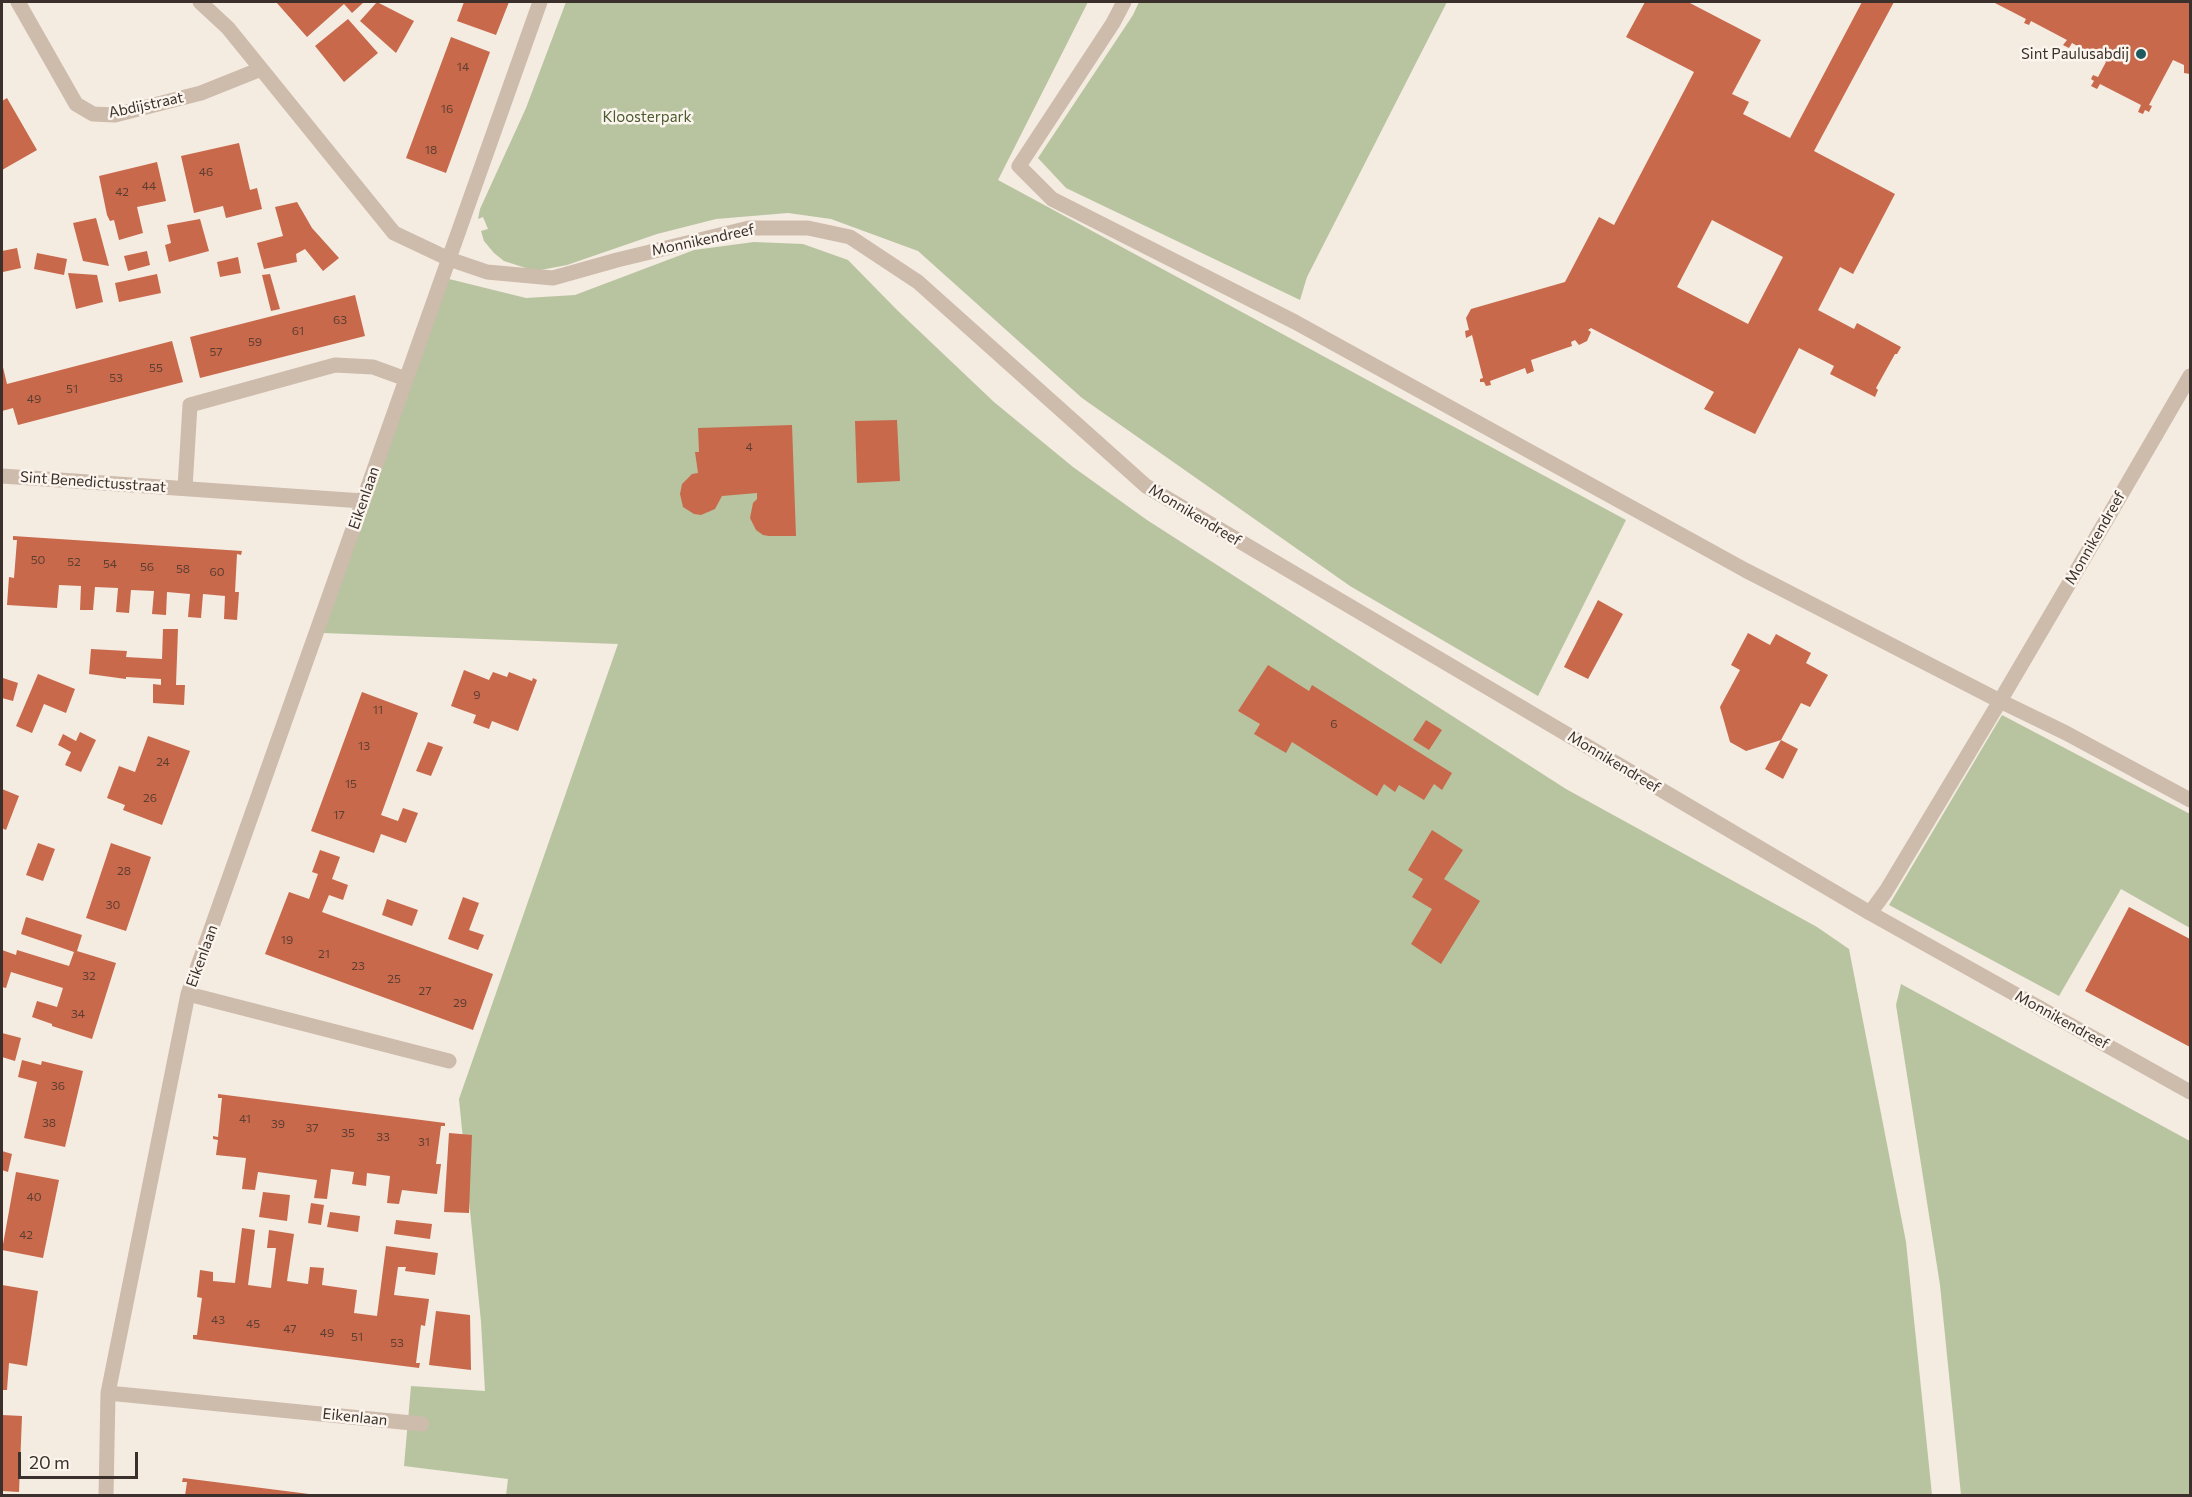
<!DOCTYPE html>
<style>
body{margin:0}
#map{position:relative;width:2192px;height:1497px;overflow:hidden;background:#f4ebe1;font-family:Commissioner,sans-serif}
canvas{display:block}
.frame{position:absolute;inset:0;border:3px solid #3b302b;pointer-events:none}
.scale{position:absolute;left:18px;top:1452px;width:120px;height:27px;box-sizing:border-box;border:3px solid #3b302b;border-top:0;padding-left:8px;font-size:18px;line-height:21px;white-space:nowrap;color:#3b302b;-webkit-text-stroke:4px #fbf5ee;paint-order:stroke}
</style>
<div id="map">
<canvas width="2192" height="1497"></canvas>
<div class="frame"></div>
<div class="scale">20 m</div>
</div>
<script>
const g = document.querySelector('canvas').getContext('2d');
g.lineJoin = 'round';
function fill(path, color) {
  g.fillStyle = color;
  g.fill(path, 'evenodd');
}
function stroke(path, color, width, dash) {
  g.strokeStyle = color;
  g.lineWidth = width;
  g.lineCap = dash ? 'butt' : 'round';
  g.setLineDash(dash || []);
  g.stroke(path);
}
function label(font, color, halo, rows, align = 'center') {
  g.font = font + ' Commissioner,sans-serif';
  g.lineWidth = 5;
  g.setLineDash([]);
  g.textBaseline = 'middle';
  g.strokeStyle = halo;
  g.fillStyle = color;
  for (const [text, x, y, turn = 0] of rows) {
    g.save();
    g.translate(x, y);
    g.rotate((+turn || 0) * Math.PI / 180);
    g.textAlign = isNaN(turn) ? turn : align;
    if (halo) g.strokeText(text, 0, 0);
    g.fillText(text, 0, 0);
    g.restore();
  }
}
const green = new Path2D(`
 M566,2h522l-90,178 628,340 -88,176 -188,-110 -268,-188 -164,-147 -87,-32 -43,-6 -72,6 -59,15 -90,31 -32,6 -31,-10 -10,-8 -10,-12 -3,-10 7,-2 -5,-12 -5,2 2,-10 46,-101z
 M1139,2h308l-140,275 -7,23 -234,-112 -28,-30 95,-143z
 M754,242l49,2 45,16 49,50 97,92 79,65 74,53 419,269 251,138 32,22 57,293 26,253 -1426,1 2,-17 -104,-13 7,-80 74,5 -4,-69 -22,-223 159,-455 -295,-11 122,-355 81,20 49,-3 119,-45z
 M2002,715l188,99v114l-69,-39 -62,107 -170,-91z
 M1901,984l289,157v354h-229l-21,-210 -44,-280z`);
const building = new Path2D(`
 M276,2h88l-12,11 -8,-9 -37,33z
 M377,2l37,19 -18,32 -36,-32z
 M464,2h45l-13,33 -39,-14z
 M1645,2h43l73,38 -29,54 17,8 -6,12 47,24 72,-136h32l-80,149 81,43 -42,80 -13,-7 -22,43 36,19 3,-6 44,24 -4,7h-2l-19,34 2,2 -3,7 -45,-23 4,-8 -35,-18 -44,86 -51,-25 10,-17 -123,-64 -3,2 3,2 -4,9 -8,4 -4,-5 -4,2 1,4 -41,14 3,11 -7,3 -2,-6 -35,13 1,4 -5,1 -2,-4h-4v-3l3,-1 -11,-43 -6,3 -1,-7 4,-1 -3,-12 5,-9 94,-27 34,-65 15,8 80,-153 -68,-35zM1712,220l71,37 -35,67 -71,-37z
 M1993,2h197v72l-6,-1v-8l-11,-5 -24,45 3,1 -3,6 -4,-2 -2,4 -5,-2 3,-7 -41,-21 -3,5 -6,-3 3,-5 -3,-2 2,-4 5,2 8,-15 -34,-19 -3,5 -6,-3 4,-5 -36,-19 -2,4 -5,-2 2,-4z
 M348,19l30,34 -34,29 -29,-36z
 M451,37l39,15 -44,121 -40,-15z
 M7,98l30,52 -35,20v-69z
 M239,143l11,47 7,-2 5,21 -36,9 -3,-12 -29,7 -13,-57z
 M157,162l9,39 -29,6 6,26 -24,7 -5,-20 -4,1 -3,-6 -8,-39z
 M297,202l15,26 27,30 -16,13 -18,-22 -9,5 1,8 -33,7 -7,-26 26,-7 -8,-29z
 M96,218l13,48 -26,-5 -10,-38z
 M200,219l9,32 -40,11 -4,-17 6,-2 -4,-18z
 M17,248l4,20 -18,4 -1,-21z
 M147,251l3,14 -22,6 -4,-15z
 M37,253l30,6 -3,16 -30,-6z
 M238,257l3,16 -21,4 -3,-15z
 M68,273l29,2 6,27 -27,7z
 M157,274l4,19 -42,9 -4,-19z
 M270,274l10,35 -9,2 -9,-36z
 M355,295l10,41 -165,42 -10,-41z
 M172,341l11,41 -165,43 -5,-17 -11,3v-48l5,21z
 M897,420l3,61 -43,2 -2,-62z
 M792,425l4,111h-27l-6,-1 -7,-5 -6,-12 3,-15 4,-4v-6l-35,3 -7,13 -14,6 -7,-1 -11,-7 -3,-13 2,-10 10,-10 6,-1 -3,-21h4l-1,-24z
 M13,536l229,15 -1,4 -4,-1 -2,38h4l-2,28 -13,-1 1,-23 -22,-2 -2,24 -13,-1 2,-23 -23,-2 -1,23 -14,-1 2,-23 -23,-1 -2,23 -13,-1 2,-24 -23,-1 -2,23h-13l1,-24 -22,-1 -2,23 -50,-3 2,-28 5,1 3,-38h-4z
 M1598,600l25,14 -35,65 -24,-12z
 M163,629h15l-2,56h9l-1,20 -31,-2v-19l8,1v-6l-35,-2v2l-37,-5 2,-25 36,2 -1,6 36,2z
 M1748,633l22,12 6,-11 35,19 -5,10 22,12 -18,32 -9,-4 -20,37 -35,11 -16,-9 -10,-35 20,-37 -9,-5z
 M1268,665l41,26 3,-6 140,88 -10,17 -8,-6 -10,16 -25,-15 -4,7 -11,-8 -7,12 -85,-54 -6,11 -32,-19 6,-10 -22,-13z
 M464,670l25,10 4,-8 14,5 2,-5 23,9 1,-3 4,2 -19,51 -26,-10 -3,8 -16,-6 3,-8 -25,-9z
 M38,674l37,15 -9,24 -22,-9 -12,29 -16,-7z
 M3,678l15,5 -5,18 -11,-3z
 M362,692l56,21 -37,102 17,6 5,-13 15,5 -12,30 -25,-9 -7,19 -63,-22z
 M1426,720l16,10 -13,20 -16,-10z
 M80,732l16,8 -15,32 -16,-7 6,-13 -13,-7 5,-11 13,7z
 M148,736l42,15 -28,74 -39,-15 2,-5 -18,-7 12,-32 16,6z
 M1781,740l17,9 -15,30 -18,-10z
 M428,742l15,5 -12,29 -15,-5z
 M2,789l17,7 -13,34 -4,-2z
 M1432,830l31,20 -19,29 36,22 -39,63 -30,-20 21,-35 -20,-12 11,-18 -15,-9z
 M38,843l17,6 -12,32 -17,-6z
 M111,843l40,14 -25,74 -40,-13z
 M320,850l20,7 -8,22 16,6 -5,15 -14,-5 -7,17 171,62 -20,56 -208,-76 24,-62 20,7 9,-25 -6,-2z
 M463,897l16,6 -10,27 15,5 -6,15 -30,-11z
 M387,899l31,11 -6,16 -30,-11z
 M2129,907l61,32v108l-105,-56z
 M26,917l56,18 -5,16 39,12 -24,76 -40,-13v-2l-20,-7 5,-16 20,6 6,-19 -52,-16 -5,16 -4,-1v-37l14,5 1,-5 52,16 5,-14 -53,-18z
 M2,1033l19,5 -6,23 -13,-4z
 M22,1060l19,5 1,-4 41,10 -18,76 -41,-9 13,-56 -19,-5z
 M218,1094l227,29v3h-4l-5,38h5l-4,30 -35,-4 -3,14 -12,-1 3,-27 -23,-3 -1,13 -14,-2 2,-12 -23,-3 -4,30 -13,-1 3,-18 -59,-8 -3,18 -13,-1 4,-31 -30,-3 2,-15 -5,-1v-3l5,1 4,-39h-4z
 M449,1133l23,2 -3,78 -25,-1z
 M2,1151l10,3 -4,18 -6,-2z
 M16,1172l43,8 -16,78 -41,-8z
 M263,1192l27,3 -3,26 -28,-4z
 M311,1203l13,2 -3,20 -13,-2z
 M330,1212l30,4 -2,16 -31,-5z
 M396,1220l36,4 -2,15 -36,-5z
 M242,1228l13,2 -7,55 23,3 5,-40h-9l2,-18 25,4 -7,47 21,3 2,-17 14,1 -2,17 35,5 -3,23 23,3 9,-70 52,7 -3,22 -30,-4 1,-4h-8l-4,28 35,4 -4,27 -4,-1 -5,38h4l-1,5 -226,-29v-4h4l5,-37 -5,-1 3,-27 13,2v9l22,2z
 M2,1285l36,6 -11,75 -18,-3 -2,27h-5z
 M436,1311l34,4 1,55 -42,-5z
 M2,1415l20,1 -3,76 -17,-1z
 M183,1478l126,16v2h-124l2,-14h-5z`);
const service = new Path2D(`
 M1124,2l-11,21 -94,143 33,33 243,123 450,248 255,131 -114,190 -16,22
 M2097,536l93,-160
 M2000,701l66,32 124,67`);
const minor = new Path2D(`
 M18,2l58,102 17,10 22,1 86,-22 60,-24
 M200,2l28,26 166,205 55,26 38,13 66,6 64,-18 132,-32h59l42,9 68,45 228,204 724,427 320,179
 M2,476l361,25
 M185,488l5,-83 145,-40 38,2 33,12
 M2000,701l97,-165
 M188,994l261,67
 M108,1393l314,31
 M106,1496l2,-103 80,-399 352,-992`);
const markers = [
 [2141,54,6,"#1f5a5e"]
];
const numberNames = [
 ["14",463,67],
 ["16",447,109],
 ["18",431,150],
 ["46",206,172],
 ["44",149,186],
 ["42",122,192],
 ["63",340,320],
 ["61",298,331],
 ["59",255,342],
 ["57",216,352],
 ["55",156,368],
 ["53",116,378],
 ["51",72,389],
 ["49",34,399],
 ["4",749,447],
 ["50",38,560],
 ["52",74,562],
 ["54",110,564],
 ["56",147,567],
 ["58",183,569],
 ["60",217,572],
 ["9",477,695],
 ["11",378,710],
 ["6",1334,724],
 ["13",364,746],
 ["24",163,762],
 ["15",351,784],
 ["26",150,798],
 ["17",339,815],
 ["28",124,871],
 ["30",113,905],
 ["19",287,940],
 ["21",324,954],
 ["23",358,966],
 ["32",89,976],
 ["25",394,979],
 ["27",425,991],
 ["29",460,1003],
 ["34",78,1014],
 ["36",58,1086],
 ["41",245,1119],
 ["38",49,1123],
 ["39",278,1124],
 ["37",312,1128],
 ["35",348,1133],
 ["33",383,1137],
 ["31",424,1142],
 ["40",34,1197],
 ["42",26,1235],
 ["43",218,1320],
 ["45",253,1324],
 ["47",290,1329],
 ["49",327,1333],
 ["51",357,1337],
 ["53",397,1343]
];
const poiNames = [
 ["Sint Paulusabdij",2129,54]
];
const streetNames = [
 ["Abdijstraat",146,105,-12],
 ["Monnikendreef",703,240,-12],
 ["Sint Benedictusstraat",93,482,4],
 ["Eikenlaan",364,498,-71],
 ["Monnikendreef",1195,515,31],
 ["Monnikendreef",2095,538,-60],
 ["Monnikendreef",1614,762,31],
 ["Eikenlaan",202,956,-70],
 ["Monnikendreef",2062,1020,29],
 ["Eikenlaan",355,1417,6]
];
const parkNames = [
 ["Kloosterpark",647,117]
];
fill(green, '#b8c4a0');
fill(building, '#c8694b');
stroke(service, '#cdbbac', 15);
stroke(minor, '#cdbbac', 15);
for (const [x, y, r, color] of markers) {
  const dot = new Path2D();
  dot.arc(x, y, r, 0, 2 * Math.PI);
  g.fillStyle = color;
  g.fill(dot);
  stroke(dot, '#fbf5ee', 2);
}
label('12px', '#5e3e33', null, numberNames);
label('15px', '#3b302b', '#fbf5ee', poiNames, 'right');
label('15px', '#3b302b', '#fbf5ee', streetNames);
label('15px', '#4a5a2e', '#fbf5ee', parkNames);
</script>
